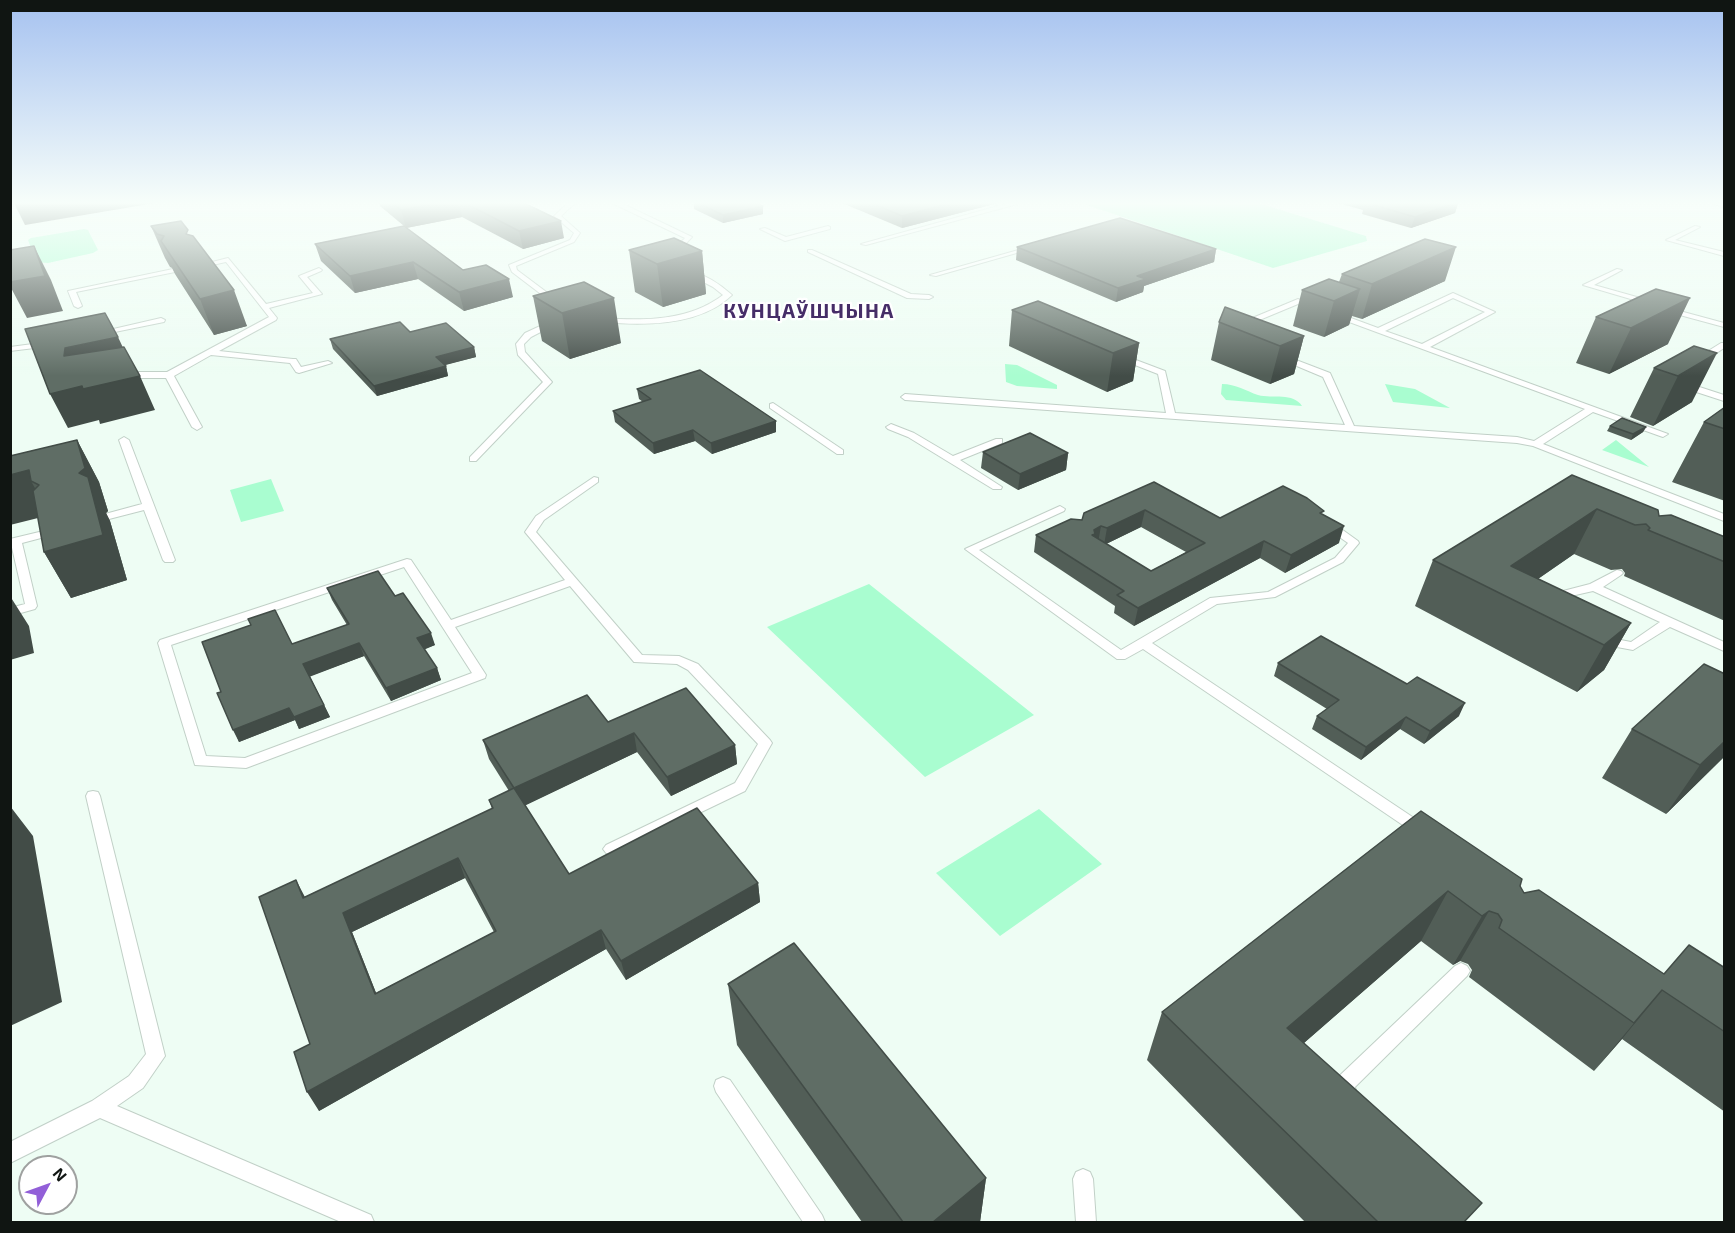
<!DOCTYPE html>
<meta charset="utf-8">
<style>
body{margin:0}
#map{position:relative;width:1735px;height:1233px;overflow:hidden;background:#eefdf4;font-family:"Exo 2",sans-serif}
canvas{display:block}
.frame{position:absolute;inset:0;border:12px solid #101512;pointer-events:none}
.north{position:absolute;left:18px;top:1155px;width:60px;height:60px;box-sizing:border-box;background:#fff;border:2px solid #9fa1a0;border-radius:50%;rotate:49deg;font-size:16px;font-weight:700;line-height:24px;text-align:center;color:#101512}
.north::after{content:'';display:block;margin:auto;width:21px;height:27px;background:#925fd8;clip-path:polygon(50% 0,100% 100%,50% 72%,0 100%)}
</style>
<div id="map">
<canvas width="1735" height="1233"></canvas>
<div class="frame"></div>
<div class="north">N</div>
</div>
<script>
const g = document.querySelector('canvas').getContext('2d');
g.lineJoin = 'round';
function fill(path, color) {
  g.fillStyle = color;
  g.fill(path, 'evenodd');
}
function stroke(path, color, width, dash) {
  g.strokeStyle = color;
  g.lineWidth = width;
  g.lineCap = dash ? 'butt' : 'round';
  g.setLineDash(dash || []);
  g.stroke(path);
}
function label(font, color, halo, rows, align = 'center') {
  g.font = font + ' "Exo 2",sans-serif';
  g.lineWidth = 4.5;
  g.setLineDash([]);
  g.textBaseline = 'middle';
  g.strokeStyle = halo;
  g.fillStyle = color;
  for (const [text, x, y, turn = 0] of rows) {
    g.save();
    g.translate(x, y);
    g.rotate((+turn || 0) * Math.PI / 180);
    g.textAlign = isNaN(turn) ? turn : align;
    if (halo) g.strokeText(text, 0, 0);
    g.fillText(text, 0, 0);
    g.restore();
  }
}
const green = new Path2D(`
 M1081,203h177l108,33 1,5 -94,27z
 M84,229l4,1 10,20 -5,3 -45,10 -12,-1 -8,-22 3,-2z
 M1005,364l12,1 40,20v4l-40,-3 -11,-4z
 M1222,384c14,0 24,7 36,11 15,4 35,-3 44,11l-76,-6 -5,-6z
 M1385,384l30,5 35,19 -57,-6z
 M1616,440l33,27 -47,-17z
 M271,479l13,32 -43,11 -11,-32z
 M869,584l165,131 -109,62 -158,-150z
 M1039,809l63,55 -102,72 -64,-63z`);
const lane = new Path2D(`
 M568,203h7l-14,13 19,17 -6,9 -58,24 1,4 40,30 1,2 -4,2 -42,-32 -3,-7 61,-25 4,-7 -20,-17z
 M612,203h9l71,34 -16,17h-4v-2l13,-14z
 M1009,203h12l-155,42 -5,-1z
 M1712,203h12v4l-11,-3z
 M828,226l2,1v2l-45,12 -25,-12 5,-1 21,9z
 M1695,226l5,1 -25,13 49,12v4l-58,-16z
 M1029,247l5,1 -98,28 -6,-1z
 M808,250h4l99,44 18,1 4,2 -4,2 -22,-1 -99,-46z
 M228,258l38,46 47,-11 -14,-17 20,-8 3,2 -1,1 -14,6 15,17 -53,14 8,10 -1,2 -57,31 74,8h3l5,8 27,-6 4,2 -33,10 -3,-1 -6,-9 -79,-8 -37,21 28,51 -5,3 -5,-3 -26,-49h-44l-4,-3 4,-3h45l102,-55 -43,-55 -23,5 -3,-2z
 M173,269l3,2 -1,1 -99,20 6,14 -4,2 -4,-2 -6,-15z
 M1617,269l5,1 -28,15 57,16v4l-68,-20z
 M688,272c15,0 33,13 44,23 -32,31 -87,31 -129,27l-4,-2 4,-2c41,3 86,3 120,-23l-10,-8 -25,-13z
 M1453,293l42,19 -65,35 238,87 -5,3 -3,-1 -67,-24 -50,32 181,70v7l-191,-75 -16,-3 -612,-43 -4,-3 4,-3 261,19 -8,-39 -41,-16v-4h3l45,17 10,42 170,12 -22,-48 -43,-18v-4h3l47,18 24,53 163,11 17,4 51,-32 -252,-93 7,-2 38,14zM1453,298l32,14 -63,32 -37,-13z
 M1298,299l21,9 -4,2 -17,-6 -53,22 -7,-2z
 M1665,307l59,16v4l-59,-16z
 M161,318l4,2 -1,2 -64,13 -4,-2z
 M551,321l7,2 -27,14 -7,7 1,8 27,30 -76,79h-6v-4l73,-75 -25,-27 -2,-11 9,-11z
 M48,342l4,2 -1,2 -41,5v-4z
 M1721,343h3v5l-21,14h-6v-4z
 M1684,382l40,13v6l-43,-14v-4z
 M773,403l70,47v4h-6l-67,-46v-4z
 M891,424l23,9 39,23 43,-17h6v4l-42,17 42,27 -1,2h-8l-85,-52 -20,-8 -2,-2z
 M124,437l5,3 46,120 -2,2h-8l-2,-2 -19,-50 -35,9 -5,-3 1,-2 37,-10 -23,-64z
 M594,477l4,1v4l-54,38 -8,12 106,123 37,1 19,8 72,76 2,3 -27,48 -129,62 -5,2 -5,-2 -3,-4 3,-4 129,-62 23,-39 -70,-74 -11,-6 -43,-2 -64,-76 -115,41 31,48 -1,3 -239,90 -51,-3 -37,-122 2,-3 247,-81 4,1 40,60 114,-40 -40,-48 11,-16zM404,567l68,106 -227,85 -39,-2 -35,-111z
 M1060,506l5,3 -1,2 -85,39 142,100 89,-52 58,-6 67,-34 13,-15 -23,-16 -1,-2 1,-2h8l25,18 1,2 -16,19 -68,35 -58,7 -65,39 274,183 3,4 -3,4 -5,2 -5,-2 -273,-185 -18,10h-8l-152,-110z
 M56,528l4,1 1,2 -1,2 -38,10 15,63 -2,3 -25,7v-8l15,-4 -15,-65z
 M1617,570l4,1 2,2 -2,2 -18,12 121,55v9l-54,-24 -37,23 -32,-6 -2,-3 6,-4 26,5 29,-20 -67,-31 -22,5 -9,9 -4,1 -6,-4 11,-11 27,-7z
 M93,791l5,1 2,4 65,260 -22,32 -26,18 254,109 3,7h-33l-241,-104 -90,45v-21l82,-41 37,-25 17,-22 -60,-258 2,-4z
 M1461,963l6,3 3,5 -3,5 -112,111 1,4 -2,6 -7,3 -7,-3 -7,-11 2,-6 120,-114z
 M723,1077l7,3 92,135 3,7h-22l-87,-130 -2,-6 2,-6z
 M1083,1169l7,3 3,7 3,43h-20l-3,-43 3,-7z`);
const wall = new Path2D(`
 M379,203h145l40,35 -41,11 -61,-32 -56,11 57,42 50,27 -49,14 -46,-32 -63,14 -34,-32 -6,-17 89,-18 -24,-20z
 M694,203h63l6,3v8l-40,9 -29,-14z
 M842,203h156l-96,25z
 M1338,203h120l-3,10 -44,15 -49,-14 1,-4z
 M151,226l39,9 57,91 -33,9 -39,-61 -3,-6 -2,-1 -5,-9z
 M1017,247l199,2 -2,13 -70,24 -1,6 -27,10 -100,-42z
 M629,250l73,1 4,43 -43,13 -28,-15z
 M1342,274l103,7 -83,38 -10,-3 -3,9 -25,12 -31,-11 9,-36 37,-8z
 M1656,289l12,55 -59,30 -33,-11 20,-46z
 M533,296l88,47 -51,16 -28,-18z
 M1012,310l127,33 -6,38 -26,11 -98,-46z
 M1219,322l85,14 -10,38 -24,10 -59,-24z
 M410,332l64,15 2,10 -32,8 2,1 2,10 -71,20 -44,-47 -3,-10z
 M1694,346l-2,56 -39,24 -23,-9 24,-49z
 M637,389l139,32v11l-64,22 -17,-13 -41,13 -39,-32 -2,-11 30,-9 -4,-3z
 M1725,407v94l-53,-19 32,-60z
 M1610,426l36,1 -3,5 -12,8 -24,-9z
 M77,440l22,42 9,29 -2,2 4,8 17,59 -56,18 -27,-46 -6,-34 -28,-62z
 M983,452l85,1 -2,17 -48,20 -37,-22z
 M1572,475l87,41 66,21v84l-101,-45 1,-3 -3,-4 -11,1 -37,-16 -36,25 93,44 -27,47 -27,22 -162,-86 18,-46z
 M1154,482l66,36 103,-3 16,28 -54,30 -25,-15 -126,68 -20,-13 1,-7 -81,-54 2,-17 46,-15zM1141,527l45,25 -35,19 -45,-27z
 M327,588l68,8 40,49 -11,4 13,19 4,12 -50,21 -27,-45 -54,20 20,41 -31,12 -4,-9 -56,22 -18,-50 71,-48 55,-19 -15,-25z
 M1278,663l181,53 -35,28 -24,-15 -39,31 -49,-31 5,-13 10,-7 -53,-33z
 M1725,674v82l-59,58 -64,-36 30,-49z
 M608,722l127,23 2,19 -66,32 -34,-44 -112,53 44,69 189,9 2,19 -134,78 -20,-31 -287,162 -9,-67 -5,-147 187,-88 -3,-9 20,-9 -20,-32 -6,-19zM465,878l29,54 -118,61 -24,-61z
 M1421,811l99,75 4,7 140,81 61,-6v144l-103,-73 -28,32 -125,-94 3,-7 -4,-6 -8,-3 -7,4 -32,-24 -117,102 162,179h-161l-158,-162 15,-48z
 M728,984l258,194 -6,44h-118l-125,-177z`);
const shadedWall = new Path2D(`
 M14,203h141l-130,22z
 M439,203h20l3,14 -56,11 -5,-18z
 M950,203h48l-96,25v-12z
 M1454,203h4l-3,10 -44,15 4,-11z
 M763,206v8l-40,9v-8z
 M561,221l3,17 -41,11 -4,-18z
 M34,246l17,34 12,31 -36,7 -17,-32v-4z
 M1456,247l-11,34 -83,38 10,-35z
 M1216,249l-2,13 -70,24 -1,6 -27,10 2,-14 19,-12z
 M702,251l4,43 -43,13 -6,-43z
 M413,262l5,17 -63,14 -5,-17z
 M509,279l4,18 -49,14 -5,-19z
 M1360,289l-11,36 -25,12 10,-36z
 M234,290l13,36 -33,9 -14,-36z
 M614,298l7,45 -51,16 -8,-46z
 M1690,298l-22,46 -59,30 22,-46z
 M1304,336l-10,38 -24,10 10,-38z
 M118,337l15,32 7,7 15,34 -55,14 -1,-4 -31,8 -18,-34 14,-38 1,-8z
 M1139,343l-6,38 -26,11 6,-39z
 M474,347l2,10 -38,10 -2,-10z
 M1717,353l-25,49 -39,24 25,-50z
 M446,366l2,10 -71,20 -3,-10z
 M776,421v11l-64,22 -1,-11z
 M1646,427l-3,5 -12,8 2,-6z
 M693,430l2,11 -41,13 -1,-11z
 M77,440l22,42 9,29 -2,2 4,8 17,59 -56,18 -27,-46 35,-79z
 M1068,453l-2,17 -48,20 2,-16z
 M29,470l2,11 19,34 -40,10v-50z
 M1597,509l-23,45 -64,44 1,-32z
 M1145,510l-4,17 -37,18 3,-17z
 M1101,526l-3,17 -9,10 5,-23z
 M1344,526l-5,17 -54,30 6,-18z
 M1264,541l-4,17 -126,68 4,-18z
 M10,596l19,30 5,27 -24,7z
 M1631,623l-27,47 -27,22 27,-47z
 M431,633l4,12 -14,6 -4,-13z
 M359,643l5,13 -55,21 -6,-13z
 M437,668l4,12 -50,21 -5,-13z
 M1465,703l-6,13 -35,28 6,-13z
 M324,705l6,12 -31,12 -5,-12z
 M289,708l6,12 -56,22 -6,-12z
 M1406,717l-6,12 -39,31 5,-13z
 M634,733l3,19 -117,56 -6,-20z
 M1725,741v15l-59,58 34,-49z
 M735,745l2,19 -66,32 -4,-19z
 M10,806l23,30 29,166 -52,24z
 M458,858l7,20 -113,54 32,81 -9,-19 -32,-81z
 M296,880l10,19 -3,-1z
 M758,883l2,19 -134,78 -5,-19z
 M1448,891l-27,50 -155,135 21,-48z
 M1489,911l-29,50 -7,4 29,-49z
 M601,930l5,19 -287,162 -12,-19z
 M1662,990l-40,49 -28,32 40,-48z
 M986,1178l-6,44h-47z`);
const building = new Path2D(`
 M393,203h46l-38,7z
 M465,203h59l37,18 -42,10z
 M698,203h59l6,3 -40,9z
 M872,203h78l-48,13z
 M1367,203h87l-39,14z
 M1120,218l96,31 -79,27 9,3 -28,9 -101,-41z
 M181,221l7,9 -2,4 7,2 41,54 -34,9 -39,-58 3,-5 -7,-2 -6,-8z
 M404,226l59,44 23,-5 23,14 -50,13 -46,-30 -63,14 -35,-32z
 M674,238l28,13 -45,13 -28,-14z
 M1425,239l31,8 -84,37 -30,-10z
 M34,246l11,30 -35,6v-32z
 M1329,279l31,10 -26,12 -32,-11z
 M584,282l30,16 -52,15 -29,-17z
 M1656,289l34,9 -59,30 -35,-11z
 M1038,301l101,42 -26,10 -101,-43z
 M1225,307l79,29 -24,10 -61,-24z
 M105,313l13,24 -53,11 -1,8 60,-9 16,29 -57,13 -1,-3 -32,8 -25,-65z
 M400,322l10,10 36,-9 28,24 -38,10 10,9 -72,20 -44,-47z
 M1694,346l23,7 -39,23 -24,-8z
 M700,370l76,51 -65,22 -18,-13 -40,13 -40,-32 38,-12 -14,-10z
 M1725,407v22l-21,-7z
 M1622,418l24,9 -13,7 -23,-8z
 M1030,433l38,20 -48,21 -37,-22z
 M77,440l8,28 -6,5 9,4 15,58 -59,17 -11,-61 6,-6 -8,-4 -2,-11 -19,5v-19z
 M1572,475l86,35 1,6 12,-1 54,22v25l-77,-32 2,-2 -4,-4 -11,1 -38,-16 -86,57 120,57 -27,22 -171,-85z
 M1154,482l66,36 63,-32 24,12 17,13 -4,2 24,13 -53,29 -27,-14 -126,67 -21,-13 7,-4 -88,-56 35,-16 11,1 2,-7zM1145,510l60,33 -54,28 -59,-36 3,-1 -1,-4 7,-4 6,2z
 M378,571l17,25 8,-3 28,40 -14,5 20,30 -51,20 -27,-45 -56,21 21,41 -30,12 -5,-9 -56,22 -16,-37 4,-1 -19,-50 49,-17 -3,-6 27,-9 17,34 57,-20 -22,-36z
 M1321,636l86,48 10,-7 48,26 -35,28 -24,-14 -40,30 -49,-31 22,-16 -61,-37z
 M1704,664l21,10v67l-25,24 -68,-36z
 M686,688l49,57 -68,32 -33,-44 -120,55 -31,-48 104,-45 21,27z
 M514,788l55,86 128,-66 61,75 -137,78 -20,-31 -294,162 -13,-40 16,-8 -51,-147 37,-17 7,18 190,-90 -4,-8zM458,858l38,73 -121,63 -32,-81z
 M1421,811l101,68 -2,7 4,7 15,-3 125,84 25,-29 36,23v64l-63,-42 -28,33 -135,-95 3,-8 -4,-6 -9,-3 -7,5 -34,-25 -161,137 195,175 -18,19h-86l-216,-210z
 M794,943l192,235 -53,44h-30l-175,-238z`);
const farDistrictnames = [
 ["КУНЦАЎШЧЫНА",809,311]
];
fill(green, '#a9fdd0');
stroke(lane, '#c1d0c7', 2);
fill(lane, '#fff');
fill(wall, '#525e57');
fill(shadedWall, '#424c47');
fill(building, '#5f6d65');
stroke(building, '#424c47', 1.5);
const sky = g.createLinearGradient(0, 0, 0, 376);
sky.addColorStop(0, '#a6c2f0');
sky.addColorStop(0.54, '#f7fefa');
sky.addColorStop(1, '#f7fefa00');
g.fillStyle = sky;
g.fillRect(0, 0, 1735, 376);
g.letterSpacing = '1.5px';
label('bold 20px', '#462d68', '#fff', farDistrictnames);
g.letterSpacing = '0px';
</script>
